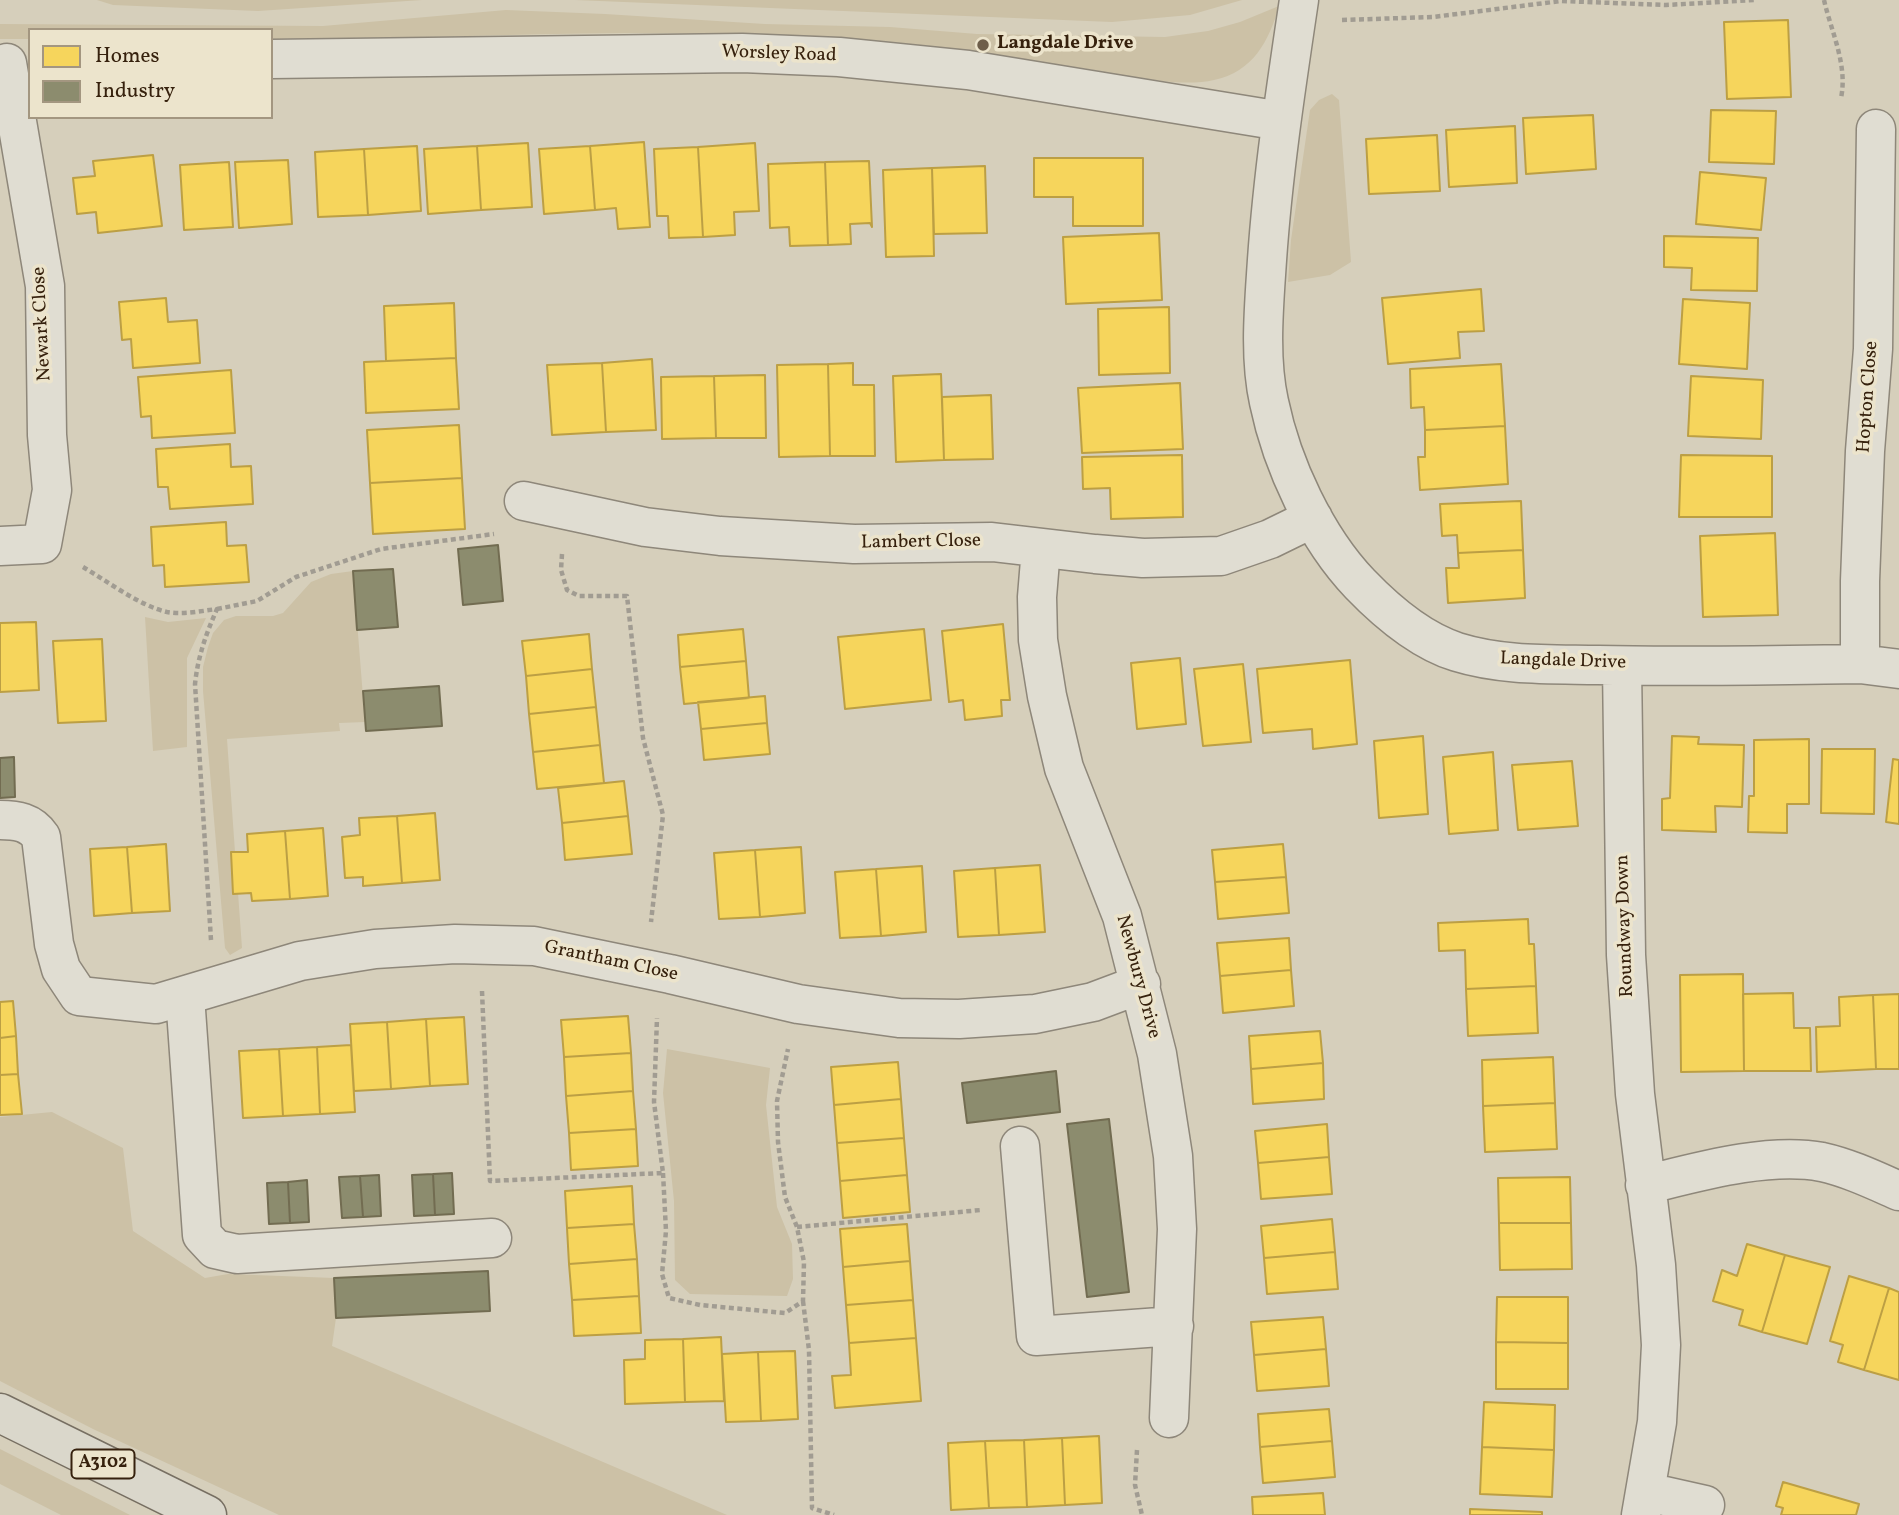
<!DOCTYPE html>
<style>
body{margin:0}
#map{position:relative;width:1899px;height:1515px;overflow:hidden;background:#d6cfbb;font-family:Vollkorn,serif}
canvas{display:block}
.legend{position:absolute;left:28px;top:28px;width:245px;height:91px;box-sizing:border-box;background:#ece4cc;border:2px solid #a39680;margin:0;padding:9px 12px;list-style:none;font-size:21px;color:#36210d}
.legend li{display:flex;align-items:center;gap:14px;height:35px}
.legend b{width:35px;border:2px solid #a39680}
</style>
<div id="map">
<canvas width="1899" height="1515"></canvas>
<ul class="legend">
<li><b style="height:19px;background:#f6d55c"></b>Homes</li>
<li><b style="height:19px;background:#8c8c6e"></b>Industry</li>
</ul>
</div>
<script>
const g = document.querySelector('canvas').getContext('2d');
g.lineJoin = 'round';
function fill(path, color) {
  g.fillStyle = color;
  g.fill(path, 'evenodd');
}
function stroke(path, color, width, dash) {
  g.strokeStyle = color;
  g.lineWidth = width;
  g.lineCap = dash ? 'butt' : 'round';
  g.setLineDash(dash || []);
  g.stroke(path);
}
function label(font, color, halo, rows, align = 'center') {
  g.font = font + ' Vollkorn,serif';
  g.lineWidth = 7;
  g.setLineDash([]);
  g.textBaseline = 'middle';
  g.strokeStyle = halo;
  g.fillStyle = color;
  for (const [text, x, y, turn = 0] of rows) {
    g.save();
    g.translate(x, y);
    g.rotate((+turn || 0) * Math.PI / 180);
    g.textAlign = isNaN(turn) ? turn : align;
    if (halo) g.strokeText(text, 0, 0);
    g.fillText(text, 0, 0);
    g.restore();
  }
}
const green = new Path2D(`
 M97,0h325l-164,11 -145,-6z
 M575,0h667l-52,15 -78,7z
 M1279,6c-10,35 -26,66 -65,74 -35,8 -90,-5 -126,-11 -68,-10 -136,-22 -204,-26 -84,-6 -169,-10 -254,-10 -119,1 -239,6 -359,6v-9h-241v9h-30v-15l323,2 183,-16 99,4 160,10 125,3 87,7 188,3 43,-6 32,-9z
 M1332,94l7,6 12,162 -21,13 -42,7 3,-42 19,-130 9,-10z
 M353,571l12,151 -26,1 1,8 -113,8 8,113 -4,1 2,41 5,-1 4,55 -12,7 -5,-7 -22,-257v-24l5,-20 5,-14 11,-13 12,-4h37l10,-3 28,-31 20,-8z
 M145,617l23,5 38,-4 -19,40v89l-34,4z
 M667,1049l103,19 -4,37 11,102 15,37 1,35 -6,17 -97,-2 -15,-14 -1,-79 -11,-108z
 M52,1112l71,36 10,83 72,47 23,-4 106,4 2,40 -4,28 395,169h-448l-186,-86 -93,-48v-264z
 M0,1449l130,66h-69l-61,-31z`);
const homes = new Path2D(`
 M1788,20l3,77 -64,2 -3,-77z
 M1711,110l65,1 -2,53 -65,-2z
 M1593,115l3,54 -70,5 -3,-56z
 M1515,126l2,57 -68,4 -3,-57z
 M1437,135l3,56 -71,3 -3,-55z
 M644,142l6,85 -32,2 -2,-21 -21,2 -5,-64z
 M528,143l4,64 -51,3 -4,-64z
 M755,143l4,68 -25,1 1,23 -32,2 -5,-90z
 M417,146l4,65 -53,4 -4,-66z
 M477,146l4,64 -53,4 -4,-65z
 M590,146l5,64 -51,4 -5,-65z
 M698,147l5,90 -34,1 -1,-22h-11l-3,-67z
 M364,149l4,66 -50,2 -3,-65z
 M153,155l9,71 -64,7 -2,-21 -19,2 -4,-36 22,-2 -2,-15z
 M1034,158h109v68h-70v-29h-39z
 M288,160l4,64 -53,4 -4,-66z
 M869,161l3,66 -2,-4 -20,1 1,20 -23,1 -3,-83z
 M229,162l4,65 -49,3 -4,-65z
 M825,162l3,83 -38,1 -1,-19 -19,1 -2,-64z
 M985,166l2,67 -53,1 -2,-66z
 M932,168l2,88 -48,1 -3,-87z
 M1700,172l66,6 -5,52 -65,-6z
 M1159,233l3,67 -96,4 -3,-67z
 M1664,236l94,2 -1,53 -66,-1 1,-22 -28,-1z
 M1481,289l3,42 -26,1 2,26 -72,6 -6,-66z
 M166,298l2,24 29,-2 3,43 -67,5 -2,-29 -9,1 -3,-38z
 M1683,299l67,4 -3,66 -68,-5z
 M454,303l2,55 -70,3 -2,-55z
 M1169,307l1,66 -71,2 -1,-66z
 M456,358l3,51 -93,4 -2,-51z
 M652,359l4,71 -50,2 -4,-69z
 M602,363l4,69 -54,3 -5,-70z
 M853,363v22h21l1,71h-45l-2,-92z
 M828,364l2,92 -51,1 -2,-92z
 M1501,364l4,62 -80,4 -1,-23 -13,1 -1,-39z
 M231,370l4,63 -83,5 -1,-22 -10,1 -3,-40z
 M941,374l3,86 -48,2 -3,-86z
 M765,375l1,63h-50l-2,-62z
 M714,376l2,62 -54,1 -1,-62z
 M1691,376l72,4 -2,59 -73,-3z
 M1180,383l3,66 -101,4 -4,-65z
 M991,395l2,64 -49,1 -2,-63z
 M459,425l3,53 -92,5 -3,-53z
 M1505,426l3,58 -88,6 -2,-33h7v-27z
 M230,444l1,23 20,-1 2,38 -83,5 -2,-22h-10l-2,-38z
 M1182,455l1,62 -72,2 -1,-31 -27,1 -1,-32z
 M1681,455l91,1v61h-93z
 M462,478l3,51 -92,5 -3,-51z
 M1521,501l2,49 -65,3 -1,-18 -15,1 -2,-32z
 M226,522l1,24 19,-1 3,37 -84,5 -1,-22 -11,1 -2,-39z
 M1775,533l3,82 -75,2 -3,-81z
 M1523,550l2,48 -77,5 -2,-35h13l-1,-15z
 M36,622l3,68 -39,2v-69z
 M1003,624l7,76h-9l1,16 -37,4 -2,-20 -14,2 -7,-71z
 M743,629l3,32 -66,6 -2,-32z
 M924,629l7,71 -86,9 -7,-72z
 M589,634l3,35 -66,7 -4,-35z
 M102,639l4,82 -48,2 -5,-82z
 M1180,658l6,66 -49,5 -6,-66z
 M1350,660l7,84 -44,5 -1,-20 -49,4 -6,-64z
 M746,661l3,37 -65,6 -4,-37z
 M1243,664l8,78 -48,4 -9,-77z
 M592,669l4,38 -67,7 -3,-38z
 M765,696l2,27 -66,6 -3,-27z
 M596,707l4,38 -67,7 -4,-38z
 M767,723l3,31 -66,6 -3,-31z
 M1423,736l5,78 -49,4 -5,-77z
 M1672,736l27,1 -1,7 46,1 -2,62 -27,-1 1,26 -54,-2v-31l8,-1z
 M1809,739v65h-22v29l-39,-1 1,-36h5v-56z
 M600,745l4,38 -67,6 -4,-37z
 M1822,749h53l-1,65 -53,-1z
 M1493,752l5,78 -49,4 -6,-77z
 M1893,759l6,1v64l-13,-2z
 M1572,761l6,65 -60,4 -6,-65z
 M624,781l4,35 -66,7 -4,-35z
 M435,813l5,67 -38,3 -5,-67z
 M397,816l5,67 -39,3v-9l-18,1 -3,-41 18,-2 -1,-17z
 M628,816l4,38 -67,6 -3,-37z
 M323,828l5,68 -38,3 -5,-68z
 M285,831l5,68 -38,2 -1,-8 -18,1 -2,-42h17l-1,-18z
 M166,844l4,67 -38,2 -5,-66z
 M1283,844l3,33 -71,5 -3,-32z
 M127,847l5,66 -38,3 -4,-67z
 M801,847l4,66 -45,4 -5,-67z
 M755,850l5,67 -41,2 -5,-66z
 M1040,865l5,67 -46,3 -4,-67z
 M922,866l4,66 -45,4 -5,-67z
 M995,868l4,67 -41,2 -4,-66z
 M876,869l5,67 -41,2 -5,-66z
 M1286,877l3,36 -71,6 -3,-37z
 M1528,919l1,25h5l2,42 -70,3 -1,-39 -26,1 -1,-28z
 M1289,938l2,32 -71,6 -3,-33z
 M1291,970l3,36 -71,7 -3,-37z
 M1743,974l1,97 -63,1 -1,-97z
 M1536,986l2,47 -70,3 -2,-47z
 M1793,993l1,35h16l1,43h-67l-1,-77z
 M1899,994v75h-23l-3,-74z
 M1873,995l3,74 -59,3 -1,-45 24,-1 -1,-29z
 M13,1001l3,35 -16,2v-36z
 M628,1016l3,37 -67,4 -3,-37z
 M464,1017l4,67 -38,2 -4,-67z
 M426,1019l4,67 -39,3 -4,-67z
 M387,1022l4,67 -37,2 -4,-67z
 M1320,1031l3,32 -72,6 -2,-33z
 M16,1036l2,38 -18,1v-37z
 M351,1045l4,67 -35,2 -3,-67z
 M317,1047l3,67 -37,2 -4,-67z
 M279,1049l4,67 -40,2 -4,-67z
 M631,1053l2,38 -67,5 -2,-39z
 M1553,1057l2,46 -72,3 -1,-46z
 M898,1062l3,37 -67,6 -3,-38z
 M1323,1063l1,36 -71,5 -2,-35z
 M18,1074l4,40 -22,1v-40z
 M633,1091l3,38 -67,4 -3,-37z
 M901,1099l3,39 -67,5 -3,-38z
 M1555,1103l2,46 -72,3 -2,-46z
 M1327,1124l2,33 -71,6 -3,-32z
 M636,1129l2,37 -67,4 -2,-37z
 M904,1138l3,37 -67,6 -3,-38z
 M1329,1157l3,37 -71,5 -3,-36z
 M907,1175l3,37 -67,6 -3,-37z
 M1570,1177l1,46h-72l-1,-45z
 M632,1186l2,38 -67,4 -2,-37z
 M1332,1219l3,33 -71,6 -3,-32z
 M1499,1223h72l1,46 -72,1z
 M634,1224l3,35 -68,5 -2,-36z
 M907,1224l3,37 -67,6 -3,-38z
 M1747,1244l38,11 -23,77 -23,-7 4,-15 -30,-9 9,-31 15,6z
 M1335,1252l3,37 -71,5 -3,-36z
 M1785,1255l45,12 -23,77 -45,-12z
 M637,1259l2,37 -67,4 -3,-36z
 M910,1261l3,39 -67,5 -3,-38z
 M1849,1276l40,12 -25,82 -26,-8 5,-17 -13,-4z
 M1889,1288l10,4v88l-35,-10z
 M639,1296l2,37 -67,3 -2,-36z
 M1497,1297h71v46l-72,-1z
 M913,1300l3,38 -67,5 -3,-38z
 M1323,1317l3,32 -72,6 -3,-33z
 M721,1337l3,64 -39,1 -2,-63z
 M916,1338l5,63 -86,7 -3,-32 19,-1 -2,-32z
 M683,1339l2,63 -60,2 -1,-44 21,-1v-19z
 M1496,1342l72,1v46h-72z
 M1326,1349l3,37 -72,5 -3,-36z
 M795,1351l3,68 -37,2 -3,-69z
 M758,1352l3,69 -35,1 -4,-68z
 M1484,1402l71,3 -1,45 -72,-3z
 M1329,1409l3,32 -72,6 -2,-33z
 M1099,1436l3,67 -37,2 -3,-67z
 M1062,1438l3,67 -38,2 -3,-67z
 M1024,1440l3,67 -38,1 -4,-67z
 M985,1441l4,67 -38,2 -3,-67z
 M1332,1441l3,36 -72,6 -3,-36z
 M1482,1447l72,3 -2,47 -72,-3z
 M1783,1482l76,22 -3,11h-75l2,-7 -7,-2z
 M1323,1493l2,22h-72l-1,-18z
 M1470,1509l72,3v3h-72z`);
const industry = new Path2D(`
 M498,545l5,56 -40,4 -5,-56z
 M393,569l5,58 -41,3 -4,-59z
 M439,686l3,40 -76,5 -3,-40z
 M14,757l1,40 -15,1v-40z
 M1056,1071l4,41 -93,11 -5,-40z
 M1109,1119l20,173 -42,5 -20,-173z
 M452,1173l2,41 -19,1 -2,-41z
 M433,1174l2,41 -21,1 -2,-41z
 M379,1175l2,41 -18,1 -3,-41z
 M360,1176l3,41 -21,1 -3,-41z
 M307,1180l2,42 -19,1 -2,-41z
 M288,1182l2,41 -21,1 -2,-41z
 M488,1271l2,40 -154,7 -2,-40z`);
const path = new Path2D(`
 M1824,0c7,31 24,65 17,98
 M1342,20l91,-3 128,-16 105,4 88,-5
 M562,554l-1,16 6,20 12,6h48l16,142 20,77 -12,107
 M83,567c24,14 57,39 84,45 16,3 34,-1 50,-3 -11,25 -19,47 -22,75l16,256
 M217,609l40,-8 39,-24 85,-28 113,-15
 M482,991l8,190 173,-8 -9,-71 3,-84
 M663,1173l3,58 -4,43 7,24 31,7 85,8 18,-12 1,-39 -7,-35 -12,-30 -7,-55 -1,-41 11,-52
 M797,1227l184,-17
 M803,1301l6,49 3,158 22,7
 M1137,1450l-2,35 7,30`);
const minor = new Path2D(`
 M1299,0c-13,87 -26,173 -32,260 -3,46 -8,97 2,142 13,63 47,136 91,182 26,27 59,56 97,68 45,14 93,12 141,13 87,2 175,0 262,-1l39,5
 M271,59l471,-6 97,4 129,13 313,51
 M524,501l121,26 75,9 134,8 138,-2 103,12 48,4 78,-2 49,-17 43,-21
 M0,546l42,-2 10,-54 -5,-55 -2,-149 -38,-223
 M1041,548l-4,49 1,43 9,56 17,72 58,148 35,138 16,102 4,73 -8,189
 M1860,664v-83l5,-130 8,-102 3,-220
 M1622,666l4,289 9,139 21,171 5,80 -4,77 -16,93
 M0,820c17,0 31,2 41,17l13,107 7,25 18,27 77,8 144,-43 75,-12 80,-5 79,2 136,28 128,30 101,14 60,1 76,-5 58,-12 48,-18
 M185,996l17,239 13,14 22,5 255,-16
 M1020,1146l16,190 138,-10
 M1645,1185c53,-13 122,-33 177,-23 27,6 52,18 77,29
 M1647,1492l58,13`);
const major = new Path2D(`
 M0,1413l207,102`);
const markers = [
 [983,45,7,"#6e5e4a"]
];
const shields = [
 [103,1464,63]
];
const shieldNames = [
 ["A3102",103,1464]
];
const poiNames = [
 ["Langdale Drive",997,45]
];
const streetNames = [
 ["Worsley Road",779,55,2],
 ["Newark Close",43,324,-93],
 ["Hopton Close",1869,397,-86],
 ["Lambert Close",921,543,-1],
 ["Langdale Drive",1563,662,2],
 ["Roundway Down",1626,926,-92],
 ["Grantham Close",611,962,12],
 ["Newbury Drive",1137,977,75]
];
fill(green, '#ccc1a6');
fill(homes, '#f6d55c');
stroke(homes, '#bc9f44', 2);
fill(industry, '#8c8c6e');
stroke(industry, '#726c51', 2);
stroke(minor, '#8e877a', 41);
stroke(major, '#776f62', 41);
stroke(path, '#a19c92', 4.5, [5, 3.5]);
stroke(minor, '#e0ddd2', 38);
stroke(major, '#dad7cb', 38);
for (const [x, y, r, color] of markers) {
  const dot = new Path2D();
  dot.arc(x, y, r, 0, 2 * Math.PI);
  g.fillStyle = color;
  g.fill(dot);
  stroke(dot, '#ece4cc', 2.5);
}
for (const [x, y, w] of shields) {
  const box = new Path2D();
  box.roundRect(x - w / 2, y - 14.5, w, 29, 5);
  g.fillStyle = '#ece4cc';
  g.fill(box);
  stroke(box, '#36210d', 2);
}
label('bold 18px', '#36210d', null, shieldNames);
label('bold 19px', '#36210d', '#ece4cc', poiNames, 'left');
label('19px', '#36210d', '#ece4cc', streetNames);
</script>
